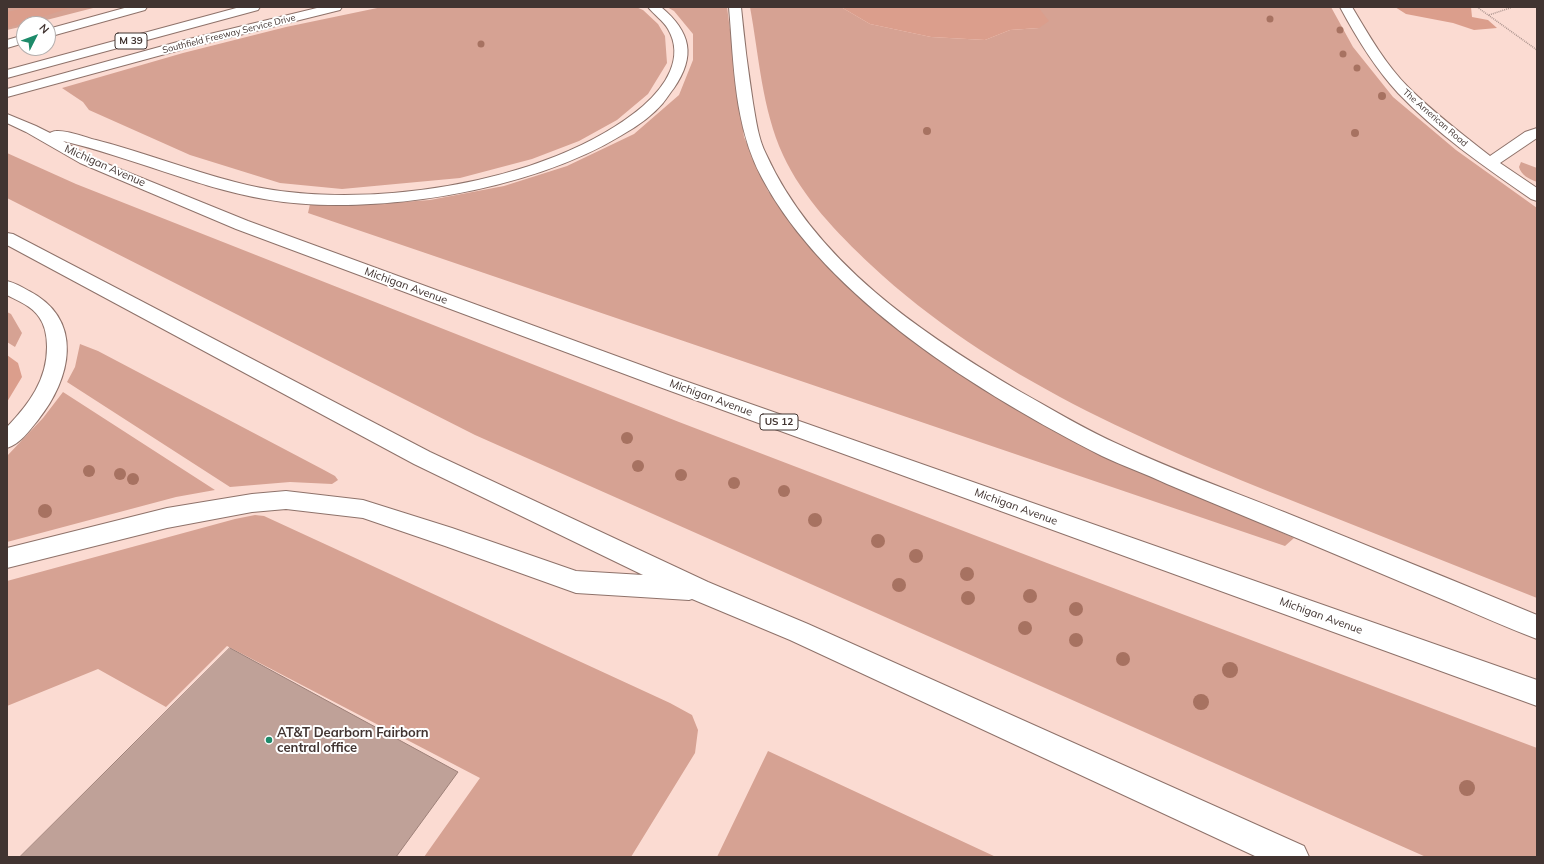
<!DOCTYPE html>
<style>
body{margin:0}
#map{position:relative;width:1544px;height:864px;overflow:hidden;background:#fbdbd2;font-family:Mulish,sans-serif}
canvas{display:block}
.frame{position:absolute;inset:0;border:8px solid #413431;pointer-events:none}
.north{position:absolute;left:16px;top:16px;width:40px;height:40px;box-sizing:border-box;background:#fff;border:1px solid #b3aead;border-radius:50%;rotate:48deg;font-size:11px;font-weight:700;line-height:16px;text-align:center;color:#413431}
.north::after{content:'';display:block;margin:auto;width:14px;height:18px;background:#1d8b6a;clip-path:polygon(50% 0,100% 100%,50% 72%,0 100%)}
</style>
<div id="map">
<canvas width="1544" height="864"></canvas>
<div class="frame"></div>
<div class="north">N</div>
</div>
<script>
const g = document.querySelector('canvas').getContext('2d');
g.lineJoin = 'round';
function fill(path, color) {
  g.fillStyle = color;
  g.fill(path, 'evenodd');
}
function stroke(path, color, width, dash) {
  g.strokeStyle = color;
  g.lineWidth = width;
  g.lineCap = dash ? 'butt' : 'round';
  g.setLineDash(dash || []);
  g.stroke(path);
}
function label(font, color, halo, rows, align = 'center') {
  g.font = font + ' Mulish,sans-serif';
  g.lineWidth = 4;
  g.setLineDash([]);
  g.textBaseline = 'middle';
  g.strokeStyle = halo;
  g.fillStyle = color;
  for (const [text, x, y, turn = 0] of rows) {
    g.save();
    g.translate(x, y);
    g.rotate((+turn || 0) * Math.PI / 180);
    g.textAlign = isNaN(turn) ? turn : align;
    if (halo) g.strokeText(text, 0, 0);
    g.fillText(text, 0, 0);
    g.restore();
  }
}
const green = new Path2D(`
 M7,7h90l-66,17h-7v2l-17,4z
 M382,7h254l7,3 15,14 7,12 2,27 -19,31 -31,26 -38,21 -47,18 -72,19 -118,11 -62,-6 -90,-28 -101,-45 -6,-8 -21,-14 121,-35 103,-26z
 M667,7h60l17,130 24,54 48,62 63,58 285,170 130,57 -9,8 -977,-333 2,-9 50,1 70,-5 74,-14 63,-20 67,-32 45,-39 14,-35v-26l-19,-23z
 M750,7h91l29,17 61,13 54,3 25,-10 29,-2 -1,-21h293l22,40 40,50 63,53 81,58v390c-80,-32 -159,-63 -239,-95 -151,-60 -306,-125 -427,-238 -34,-32 -68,-67 -88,-110 -21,-46 -24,-99 -33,-148z
 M7,153l69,31 603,238 368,141 490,185v109h-111l-951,-422 -468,-237z
 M1521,162l16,6v14c-8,-3 -16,-7 -18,-15z
 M7,312l4,2 11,19 -7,14 -8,-5z
 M80,344l18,7 226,119 11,6 3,4 -6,4 -42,-2 -60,5 -163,-105 8,-15z
 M63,392l152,98 -39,7 -169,45v-86l36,-38z
 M255,515l9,1 406,187 22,12 6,15 -3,23 -64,104h-207l56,-79 -253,-132 -61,61 -68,-38 -91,37v-125l228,-62z
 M768,751l228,106h-279z`);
const forest = new Path2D(`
 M29,7h44l-66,21v-16z
 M841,7h197l11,14 -10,7 -29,2 -25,10 -54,-3 -61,-13z
 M1395,7h76l1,10 16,3 9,8 -23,2 -21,-7 -47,-9z
 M7,355l11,8 4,14 -15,25z`);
const building = new Path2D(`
 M230,648l228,124 -62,85h-376z`);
const path = new Path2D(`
 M1477,7l60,43
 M1489,15l24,-8`);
const minor = new Path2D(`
 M1340,7h12c16,27 34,58 56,80 26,26 54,47 82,69l35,-24 12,-4v10l-37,25 37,25v13l-6,-2c-46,-32 -94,-65 -133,-106 -23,-25 -42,-56 -58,-86z`);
const major = new Path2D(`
 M128,7h19l-2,3 -97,27v-8z
 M321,7h21l-2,3 -149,37 -184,50v-8l174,-48z
 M648,7h13c30,25 35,49 13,81 -4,5 -7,10 -11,15 -11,13 -27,24 -41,32 -91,56 -253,83 -358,64 -68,-12 -133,-42 -201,-58l27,16 158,64 420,154 869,305v26l-883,-321 -418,-156 -156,-66 -54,-31 -19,-9v-9l29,12 14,7c2,-1 3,-2 6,-2 11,-1 29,6 40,9 47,12 92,30 139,42 117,32 314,4 408,-76 22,-19 42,-48 25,-77 -5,-9 -14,-14 -20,-22z
 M729,7h12c3,32 7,64 12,96 3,17 5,35 13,51 49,108 156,180 255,238 32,18 65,38 99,53 53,25 109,45 164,67 84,34 169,68 253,103v24c-29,-11 -58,-24 -86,-36 -51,-21 -101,-43 -152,-64 -44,-18 -88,-37 -132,-55 -21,-10 -44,-18 -65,-28 -120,-61 -276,-157 -340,-278 -28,-52 -28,-113 -33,-171z
 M24,35v8l-17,5v-8z
 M7,233l6,1 417,218 278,130 100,42 496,222 5,11h-52l-467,-217 -98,-41 -3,1 -113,-7 -131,-47 -82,-28 -77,-9 -34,3 -85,16 -160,40v-20l160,-40 85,-14 34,-3 77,9 89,28 124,43 67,4 -229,-111 -407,-219z
 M7,281c8,2 15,6 22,10 56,29 42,88 9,129 -9,11 -18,24 -31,28v-21c22,-23 40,-47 40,-80 0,-10 -2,-22 -8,-30 -7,-11 -21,-16 -32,-22z`);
const highway = new Path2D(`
 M240,7h20l-2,3 -251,68v-8z`);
const trees = [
 [1270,19,3.5],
 [1340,30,3.5],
 [481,44,3.5],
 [1343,54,3.5],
 [1357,68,3.5],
 [1382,96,4],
 [927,131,4],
 [1355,133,4],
 [627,438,6],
 [638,466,6],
 [89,471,6],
 [120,474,6],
 [681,475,6],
 [133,479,6],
 [734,483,6],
 [784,491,6],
 [45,511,7],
 [815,520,7],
 [878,541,7],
 [916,556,7],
 [967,574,7],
 [899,585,7],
 [1030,596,7],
 [968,598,7],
 [1076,609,7],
 [1025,628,7],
 [1076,640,7],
 [1123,659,7],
 [1230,670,8],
 [1201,702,8],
 [1467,788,8]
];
const markers = [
 [269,740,4,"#1d8b6a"]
];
const farStreetnames = [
 ["Southfield Freeway Service Drive",229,34,-14],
 ["The American Road",1435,118,41]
];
const shields = [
 [131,41,32],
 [779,422,38]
];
const shieldNames = [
 ["M 39",131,41],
 ["US 12",779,422]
];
const streetNames = [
 ["Michigan Avenue",105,166,24],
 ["Michigan Avenue",406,286,20],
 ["Michigan Avenue",711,398,20],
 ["Michigan Avenue",1016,507,20],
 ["Michigan Avenue",1321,616,20]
];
const nearPoinames = [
 ["AT&T Dearborn Fairborn",277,733],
 ["central office",277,748]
];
fill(green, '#d6a293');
fill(forest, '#db9e8c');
fill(building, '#bfa198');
stroke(building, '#9d8078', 1);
stroke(minor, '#8e726a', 2);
stroke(major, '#8e726a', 2);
stroke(highway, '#8e726a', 2);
stroke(path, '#ad958f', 1.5, [1, 1]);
fill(minor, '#fff');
fill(major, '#fff');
fill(highway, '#fff');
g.fillStyle = '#a77261';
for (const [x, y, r] of trees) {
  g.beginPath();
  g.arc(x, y, r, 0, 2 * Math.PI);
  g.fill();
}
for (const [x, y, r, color] of markers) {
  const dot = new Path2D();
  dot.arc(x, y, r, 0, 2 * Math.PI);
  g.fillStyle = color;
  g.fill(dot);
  stroke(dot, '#fff', 1.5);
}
label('9px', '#413431', '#fff', farStreetnames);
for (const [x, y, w] of shields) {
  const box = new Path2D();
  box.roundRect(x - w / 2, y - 8, w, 16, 3);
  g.fillStyle = '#fff';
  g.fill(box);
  stroke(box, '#413431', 1);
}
label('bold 10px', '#413431', null, shieldNames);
label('11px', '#413431', '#fff', streetNames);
label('bold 13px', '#413431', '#fff', nearPoinames, 'left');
</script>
